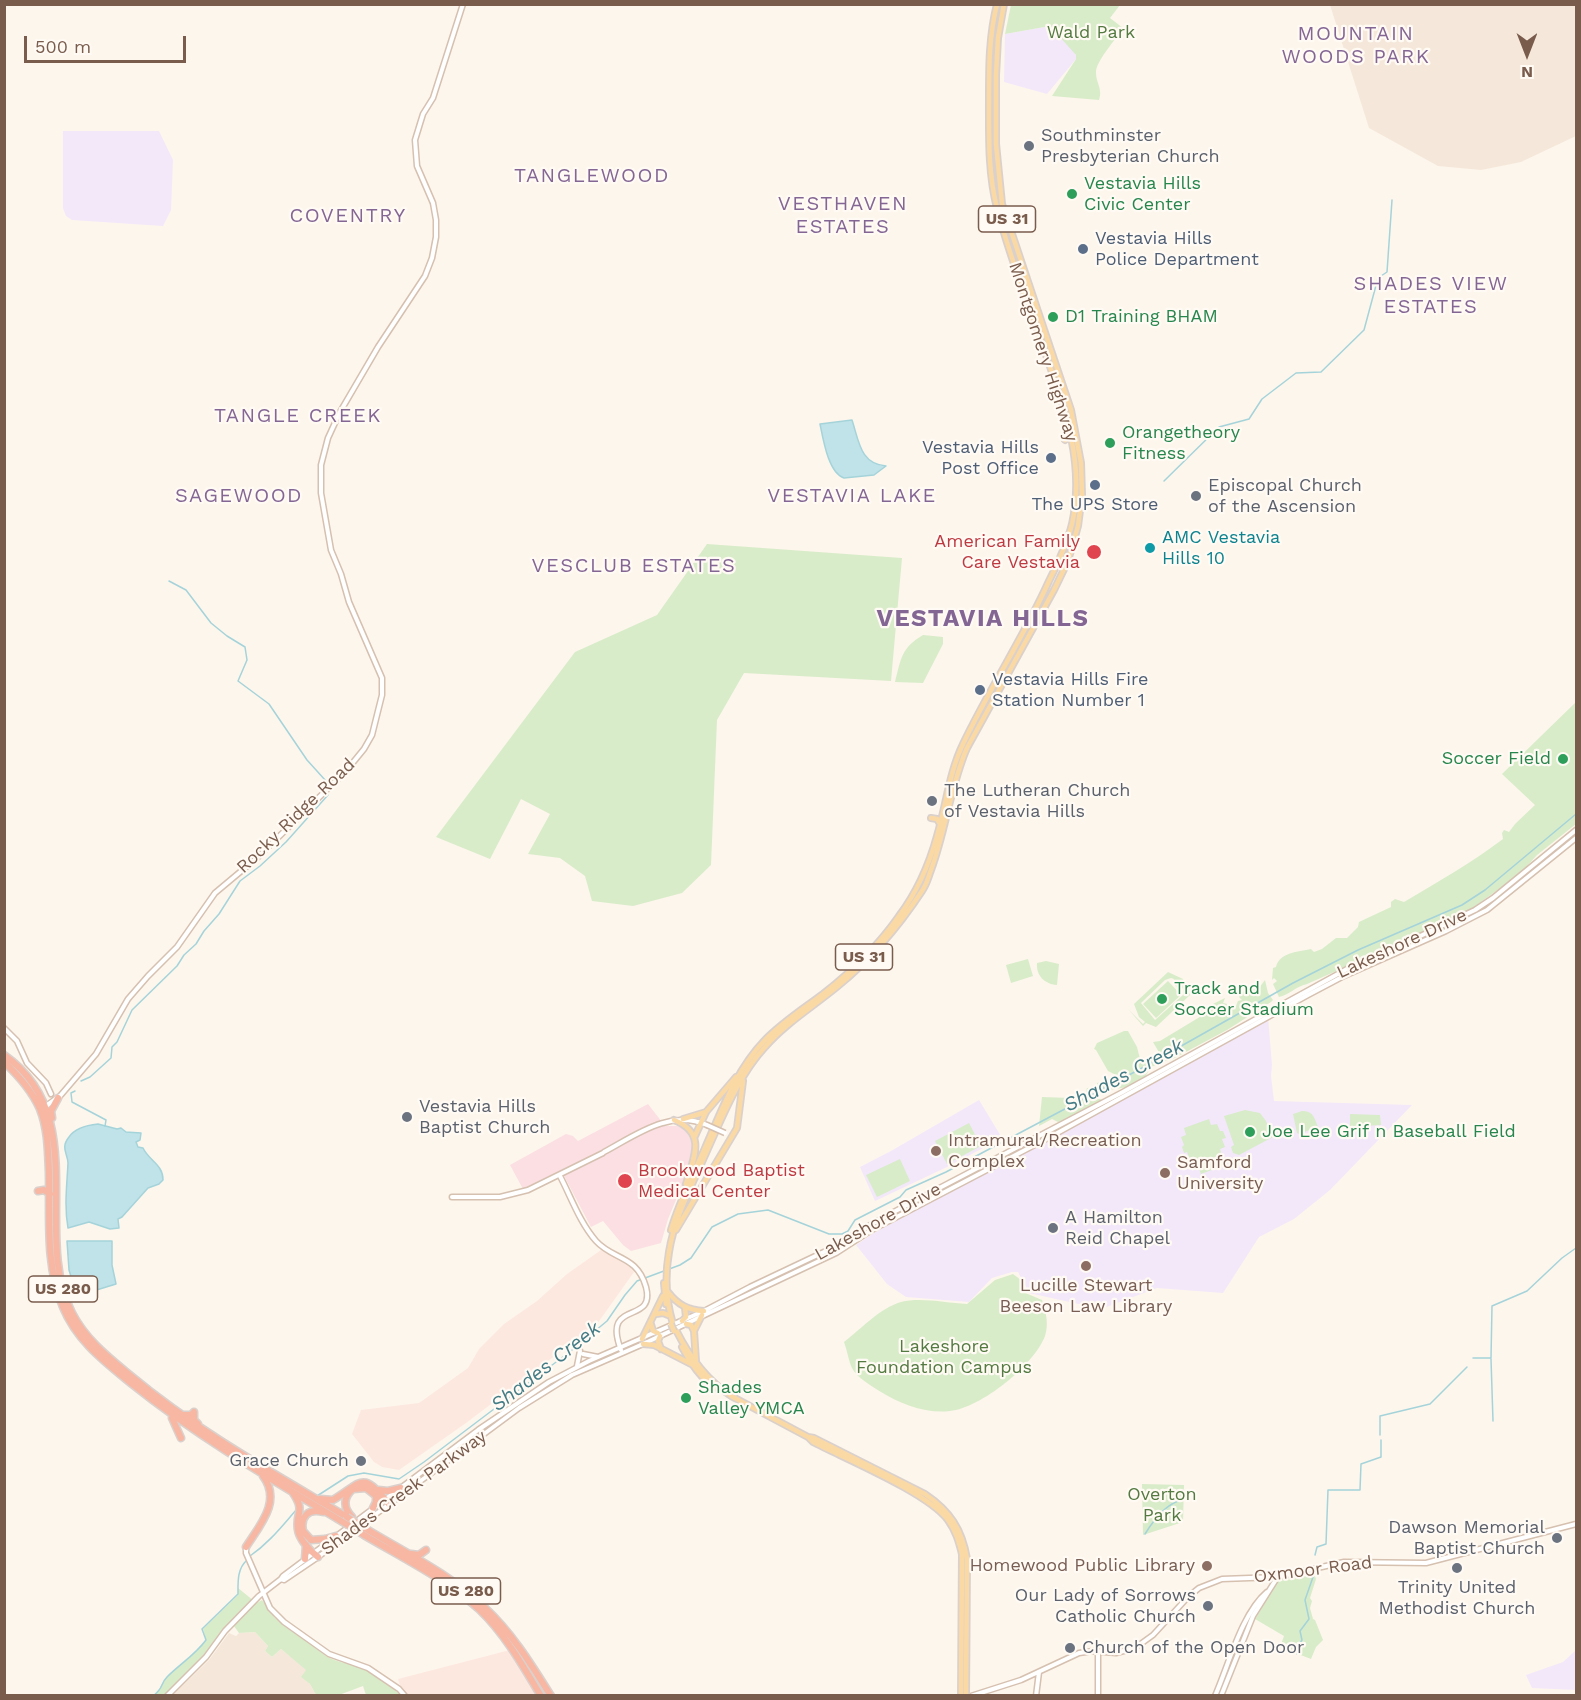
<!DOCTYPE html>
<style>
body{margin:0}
#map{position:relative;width:1581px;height:1700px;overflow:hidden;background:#fdf6ec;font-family:"Work Sans",sans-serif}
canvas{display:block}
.frame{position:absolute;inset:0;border:6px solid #7a5c4d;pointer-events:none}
.north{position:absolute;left:1497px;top:24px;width:60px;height:60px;-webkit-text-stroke:4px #fffaf3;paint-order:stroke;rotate:180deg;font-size:16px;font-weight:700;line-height:24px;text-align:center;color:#7a5c4d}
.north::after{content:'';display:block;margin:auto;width:21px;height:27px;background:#7a5c4d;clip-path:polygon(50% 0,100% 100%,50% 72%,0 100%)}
.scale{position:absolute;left:24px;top:36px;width:162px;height:27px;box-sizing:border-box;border:3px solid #7a5c4d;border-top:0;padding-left:8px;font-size:18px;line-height:21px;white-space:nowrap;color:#7a5c4d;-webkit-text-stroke:4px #fffaf3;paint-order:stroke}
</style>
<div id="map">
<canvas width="1581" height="1700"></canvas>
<div class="frame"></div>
<div class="north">N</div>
<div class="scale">500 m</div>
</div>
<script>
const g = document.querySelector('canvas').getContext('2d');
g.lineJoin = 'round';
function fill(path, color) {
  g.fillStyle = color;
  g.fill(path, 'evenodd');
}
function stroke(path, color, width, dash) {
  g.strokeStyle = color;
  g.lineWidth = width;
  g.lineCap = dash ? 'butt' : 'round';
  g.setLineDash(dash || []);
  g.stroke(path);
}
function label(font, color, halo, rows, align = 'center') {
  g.font = font + ' "Work Sans",sans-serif';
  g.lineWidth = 4.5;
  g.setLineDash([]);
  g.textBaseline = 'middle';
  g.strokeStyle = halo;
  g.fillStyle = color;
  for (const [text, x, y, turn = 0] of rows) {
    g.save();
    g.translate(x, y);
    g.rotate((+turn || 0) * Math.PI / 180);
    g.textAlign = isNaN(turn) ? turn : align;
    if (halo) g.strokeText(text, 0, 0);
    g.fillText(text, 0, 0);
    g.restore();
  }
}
const residential = new Path2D(`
 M1330,5h246v131l-55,26 -40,8 -43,-4 -69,-38z
 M255,1632l13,14 -3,5 7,6 9,-8 26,21 -5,7 8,7 6,11 -144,1 37,-36 20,-27 7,3 3,-3z`);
const commercial = new Path2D(`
 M601,1250l26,13 7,9 -37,52 -131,99 -67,47 -17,-3 -8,-5 -22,-28 9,-24 58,-7 49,-35 11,-19 25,-25 33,-23 30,-27z
 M510,1650l26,45h-133l-5,-16z`);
const education = new Path2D(`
 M1050,26l21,21 5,8v4l-29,35 -43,-12 1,-48z
 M63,131h96l14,29 -2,50 -8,16 -91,-6 -6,-4 -3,-8z
 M1268,1017l4,48 -1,11 3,25 138,4 -82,85 -36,29 -35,18 -36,56 -66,-5 -56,21 -72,-16 -11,-21h-6l-20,6 -23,24 -63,-5 -19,-13 -31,-39 18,-12z
 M979,1100l23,38 -55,29 -72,34 -15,-34 31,-16z
 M1576,1650v40l-44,-2 -6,-13 37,-13z`);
const medical = new Path2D(`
 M648,1104l17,22h12l10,3 6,16 -7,31 -18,43 -7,24 -30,8 -8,-6 -20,-24 -12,6 -29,-55 -31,15 -8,2 -13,-24 56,-31 7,2 5,5z`);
const green = new Path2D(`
 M1011,5h109l-10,13 13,10c-6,10 -28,34 -27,45 0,10 7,16 3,27l-47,-4 24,-37v-4l-26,-29 -45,8z
 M707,544l195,14 -11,123 -147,-8 -27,47 -6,145 -29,28 -49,13 -41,-5 -7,-25 -25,-18 -32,-4 22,-40 -29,-15 -31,60 -54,-22 139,-185 82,-37z
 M923,635l20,2v7l-20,39 -28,-1c6,-23 6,-34 28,-47z
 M1576,702v122l-39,31 -17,19 -49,35 -42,21 -122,54c-14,4 -16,10 -28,13l-6,-13 4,-3 -3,-3 -2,2 1,-12 3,-1c4,-15 22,-15 35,-18l3,3 8,-3 14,-11h11l11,-11 1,-5 32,-15v-5l4,-3 9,3c34,-20 67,-39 99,-63l-1,-6 2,-3 5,2 6,-8 20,-19 -33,-31z
 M1028,959l5,17 -22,7 -5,-18z
 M1046,961l13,3 -2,21c-13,-1 -21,-10 -20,-22z
 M1168,972l15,7 7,16 -34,32 -10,-4 -3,3 -15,-17 15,15 2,-2 -6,-5 -5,-13zM1171,978l3,1 -1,4 3,-3 1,1 -3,3 5,6 4,-2v7l-28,25 -14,-17 24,-23z
 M1265,980l3,13 5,7 -2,2 -44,28 -58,31h-5l-11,-19 7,-1 53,-32v-5l12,-6 -2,5 13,3 2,-5 4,-1 -3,-3 2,-5 14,-3 1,3z
 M1168,981l13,14 -25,23 -13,-14z
 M1124,1031h4l9,16 4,16 3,-2 -1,-4 3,3 6,-2 4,7 -5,2 -6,10 -17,10 -19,3 -10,-1 -14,7 2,-8 10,-1v-4l12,-3 7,-5 -8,-4 -12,-21 -2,-1 3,-6z
 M1042,1097l58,2 2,1 -39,21 -5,1 -6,-3 -13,7z
 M1245,1110l15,3 6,8 7,16 -34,18 -6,-2 -2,-6 3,-2 -10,-29z
 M1302,1111c11,-1 13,8 16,16l-19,7 -2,-1 -4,-19z
 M1350,1114l30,1 1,10 -15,1 -1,-3 -2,3h-13z
 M1209,1119l2,6 6,-1 3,7h3l3,7 -4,1 3,8 -5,2 5,16 -24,9 -6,-16 -5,2 -3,-8 -3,1 -2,-6 2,-2 -3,-8 5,-2 -2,-7z
 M969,1123l12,23 -34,18 -12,-23z
 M900,1159l10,22 -33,16 -11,-22z
 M1013,1274l8,6 2,12 19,8c4,12 7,24 3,36 -11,29 -64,72 -95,75 -23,3 -50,-7 -69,-19 -9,-6 -24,-14 -29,-24 -3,-6 -5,-18 -8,-26 17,-13 36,-34 57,-40 20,-5 45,1 66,2l28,-24z
 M1142,1484l42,1 -1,37 -40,13z
 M1313,1571l3,8 -6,19 2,3 -2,7 3,11 2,1 8,20 -7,7 -5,12 -31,-12 4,-11 -29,-17 24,-40z
 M238,1588l16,13 -88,94 -13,1c11,-9 7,-12 14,-19 13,-14 28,-21 39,-37l-3,-11 35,-34z
 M262,1600l13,18 51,38c11,7 23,7 36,11 10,4 31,20 38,28h-34l-3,-9 -24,9h-23l-6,-11 -9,-7 5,-7 -25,-21 -9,8 -7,-6 3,-5 -13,-14 -16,1 -5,-7 21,-22z`);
const water = new Path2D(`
 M852,420c7,21 8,44 34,46l-12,9 -30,3c-16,-5 -21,-40 -24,-54z
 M98,1124l19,5 4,-1 5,4 15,1 -1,7 -4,2 2,5 5,1c6,13 20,16 20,32l-4,4 -11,4 -26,29 -4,2 1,9 -9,1 -21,-7 -21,6c-4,-22 -1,-43 0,-65 0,-9 -8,-15 1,-26 6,-9 19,-12 29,-13z
 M67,1241h45v24l4,19 -39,12 -8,-26z`);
const stream = new Path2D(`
 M1164,481l55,-54 30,-8 13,-20 34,-26 25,-1 43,-42 14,-52 9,-6 5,-72
 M81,1081l9,-4 21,-19 1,-11 5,-5 15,-32 45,-44 7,-11 12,-11 8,-13 15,-17 21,-33 20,-15 26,-24 42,-47 -2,-14 -19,-21 -38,-56 -31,-23 9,-21 -2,-13 -18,-11 -16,-13 -25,-33 -17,-9
 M75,1091l-4,2 1,9 34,18 -1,6
 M1473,1358h18l1,-52 35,-15 35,-33 14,-10
 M1491,1359l2,62
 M1380,1435v-19l50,-12 37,-37
 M317,1496l31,-20 16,-3 35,6 25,-17 148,-112 35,-29 18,-26 12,-14 43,-16 11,-7 21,-31 26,-13 30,-4 61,24h13l6,-3 7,-11 45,-23 6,-7 40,-18 198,-105 149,-84 65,-33 104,-45 23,-15 91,-76
 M1145,1534c8,-13 22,-31 37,-34
 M1315,1555l2,-8 9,-3 2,-54h32l1,-26 20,-7v-17
 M250,1556c19,-13 32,-30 47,-47
 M1297,1654v-6l5,-8 -2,-9 9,-12 -4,-19 8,-23
 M153,1696c11,-8 7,-12 14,-19 13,-13 28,-22 39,-37l-4,-11 36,-35c0,-12 -1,-25 9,-34`);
const secondary = new Path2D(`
 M4,1028l13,13 10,22 19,20 5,11
 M43,1108l17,-12 36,-42 32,-55 20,-23 29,-29 38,-54 43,-36 88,-86 18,-22 8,-14 10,-40v-17l-33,-76 -8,-28 -10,-24 -10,-57v-28l7,-27 12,-26 38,-65 47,-71 7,-18 4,-21v-17l-3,-17 -16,-37 -2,-26 8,-26 10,-16 30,-94
 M604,1152c32,-17 65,-43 103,-27
 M560,1176c11,21 20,47 36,65 17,19 41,14 50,46 10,39 -45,11 -25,63
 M452,1197h48l28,-7 75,-37
 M583,1354l15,3
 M577,1366l3,-15
 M246,1547v6l24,55 14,14 45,32 39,14 31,21 6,7
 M281,1579l3,1 34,-23 201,-149 53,-33 71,-31 193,-91 34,-22 180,-94 258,-142 36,-19 102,-45 41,-21 89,-72
 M1098,1652v44
 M167,1696l39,-39 19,-26 34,-35 22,-17 2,-3 195,-146 71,-48 40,-21 115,-50 46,-24 76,-36 58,-34 237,-124 226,-124 67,-30 61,-29 18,-12 83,-68
 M971,1696l50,-16 58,-27 14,-2 23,2 19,-5 18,-13 35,-38 11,-9 23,-9 55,-2 67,-15 82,1 150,-39
 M1036,1696l3,-24
 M1215,1696c14,-32 27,-83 52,-104
 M1221,1696l32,-80 24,-38`);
const primary = new Path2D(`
 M1065,440l4,-5 1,-5
 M931,818l6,1 3,5
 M683,1119l23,-7
 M674,1120c33,13 20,37 12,64
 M695,1136l11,-24 30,-35
 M671,1230c8,-28 22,-55 34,-82 16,-36 31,-78 59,-107 17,-18 39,-32 59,-47 28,-22 55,-48 76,-78 18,-24 30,-51 38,-80 9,-30 12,-63 26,-92 26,-55 61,-107 86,-163 9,-18 18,-37 23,-57 13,-58 -6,-112 -25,-166 -17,-50 -37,-99 -50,-150 -9,-35 -8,-72 -8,-108 0,-33 0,-64 8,-96
 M676,1230l61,-102 6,-47
 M664,1283l2,21
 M668,1292c10,13 20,18 36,19
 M656,1314l7,-1 5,2
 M682,1321l4,-4 -1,-9
 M651,1324l2,7 5,2
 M673,1324c-7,-23 -8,-49 -4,-72 5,-32 20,-61 33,-90 17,-37 35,-85 63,-115 21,-24 49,-41 73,-61 33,-27 61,-60 84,-95 5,-7 6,-13 9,-21 15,-40 19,-83 36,-122l87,-158 14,-29 10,-35 4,-31 -1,-32 -10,-53 -69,-206 -6,-60v-69l2,-37 6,-34
 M686,1324l5,1 3,6
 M676,1330c13,26 31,50 55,66l77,41 5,5c33,17 115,51 135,78 8,11 11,22 14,34l-1,142
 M660,1336l-2,5 3,8
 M642,1339l21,-43
 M643,1344l11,1 37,19
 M682,1347c8,15 22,37 38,42
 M696,1361l-2,-30 8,-16
 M808,1437l6,1 111,56c25,17 37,35 42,65l-1,137`);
const highway = new Path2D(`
 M4,1055c89,62 27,179 68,258 14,27 36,44 59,63 66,55 142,97 216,141
 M4,1062c15,14 28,29 36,47 8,20 8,42 9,63 1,44 -4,94 14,135 14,34 41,54 69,77 65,52 137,94 209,137
 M52,1118l-1,-7 7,-13
 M38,1191l6,-1 6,4
 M183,1415h8l3,-3v8l4,4
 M172,1418l9,20
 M378,1490l10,1 13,-3
 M293,1493c13,19 2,19 5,37 1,9 12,21 20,27
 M320,1499l13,1c30,-18 28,-30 56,4
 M373,1508l3,-6v-7
 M323,1512c-15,-4 -23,5 -20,19l8,9 14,-1 11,-3
 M352,1517c-9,-9 -9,-20 1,-28l13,-1 14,11
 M368,1530c40,24 83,45 116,77 28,26 47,57 67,89
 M364,1535c39,23 82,44 116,75 25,24 43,56 61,86
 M246,1547c14,-22 36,-46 17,-71
 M411,1554l8,1 7,-5
 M305,1559l1,-14`);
const secondaryBridge = new Path2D(`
 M707,1125l18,8`);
const primaryBridge = new Path2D(`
 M671,1324l3,7`);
const highwayBridge = new Path2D(`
 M347,1517l21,13
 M341,1521l23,14`);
const markers = [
 [1029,146,6,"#6b7280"],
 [1072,194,6,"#2e9e5b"],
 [1083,249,6,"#5c6f8a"],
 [1053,317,6,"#2e9e5b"],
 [1110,443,6,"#2e9e5b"],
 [1051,458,6,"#5c6f8a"],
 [1095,485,6,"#5c6f8a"],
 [1196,496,6,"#6b7280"],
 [1150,548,6,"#0f9aa8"],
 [1094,552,8,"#e0444e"],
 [980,690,6,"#5c6f8a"],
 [1563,759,6,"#2e9e5b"],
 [932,801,6,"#6b7280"],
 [1162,999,6,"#2e9e5b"],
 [407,1117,6,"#6b7280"],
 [1250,1132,6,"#2e9e5b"],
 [936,1151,6,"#8d6e63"],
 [1165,1173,6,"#8d6e63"],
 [625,1181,8,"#e0444e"],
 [1053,1228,6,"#6b7280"],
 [1086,1266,6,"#8d6e63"],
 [686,1398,6,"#2e9e5b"],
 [361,1461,6,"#6b7280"],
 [1557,1538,6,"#6b7280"],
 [1207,1566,6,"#8d6e63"],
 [1457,1568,6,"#6b7280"],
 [1208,1606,6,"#6b7280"],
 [1070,1648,6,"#6b7280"]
];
const shields = [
 [1007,219,57],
 [864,957,57],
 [63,1289,69],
 [466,1591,69]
];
const shieldNames = [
 ["US 31",1007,219],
 ["US 31",864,957],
 ["US 280",63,1289],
 ["US 280",466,1591]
];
const parkNames = [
 ["Wald Park",1091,33],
 ["Lakeshore",944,1347],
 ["Foundation Campus",944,1368],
 ["Overton",1162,1495],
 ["Park",1162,1516]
];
const worshipNames = [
 ["Southminster",1041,136],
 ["Presbyterian Church",1041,157],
 ["Episcopal Church",1208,486],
 ["of the Ascension",1208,507],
 ["The Lutheran Church",944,791],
 ["of Vestavia Hills",944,812],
 ["Vestavia Hills",419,1107],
 ["Baptist Church",419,1128],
 ["A Hamilton",1065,1218],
 ["Reid Chapel",1065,1239],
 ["Grace Church",349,1461,"right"],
 ["Dawson Memorial",1545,1528,"right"],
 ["Baptist Church",1545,1549,"right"],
 ["Trinity United",1457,1588,"center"],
 ["Methodist Church",1457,1609,"center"],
 ["Our Lady of Sorrows",1196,1596,"right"],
 ["Catholic Church",1196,1617,"right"],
 ["Church of the Open Door",1082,1648]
];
const leisureNames = [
 ["Vestavia Hills",1084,184],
 ["Civic Center",1084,205],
 ["D1 Training BHAM",1065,317],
 ["Orangetheory",1122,433],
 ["Fitness",1122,454],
 ["Soccer Field",1551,759,"right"],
 ["Track and",1174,989],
 ["Soccer Stadium",1174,1010],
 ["Joe Lee Grif n Baseball Field",1262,1132],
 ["Shades",698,1388],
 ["Valley YMCA",698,1409]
];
const serviceNames = [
 ["Vestavia Hills",1095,239],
 ["Police Department",1095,260],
 ["Vestavia Hills",1039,448,"right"],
 ["Post Office",1039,469,"right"],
 ["The UPS Store",1095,505,"center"],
 ["Vestavia Hills Fire",992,680],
 ["Station Number 1",992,701]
];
const streetNames = [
 ["Montgomery Highway",1043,352,72],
 ["Rocky Ridge Road",296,816,-44],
 ["Lakeshore Drive",1402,944,-25],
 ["Lakeshore Drive",878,1222,-29],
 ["Shades Creek Parkway",404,1493,-36],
 ["Oxmoor Road",1313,1570,-7]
];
const cultureNames = [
 ["AMC Vestavia",1162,538],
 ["Hills 10",1162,559]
];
const healthNames = [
 ["American Family",1080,542],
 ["Care Vestavia",1080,563],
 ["Brookwood Baptist",638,1171,"left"],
 ["Medical Center",638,1192,"left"]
];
const educationNames = [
 ["Intramural/Recreation",948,1141],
 ["Complex",948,1162],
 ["Samford",1177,1163],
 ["University",1177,1184],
 ["Lucille Stewart",1086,1286,"center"],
 ["Beeson Law Library",1086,1307,"center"],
 ["Homewood Public Library",1195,1566,"right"]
];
const neighbourhoodNames = [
 ["MOUNTAIN",1356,34],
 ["WOODS PARK",1356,57],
 ["TANGLEWOOD",592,176],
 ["VESTHAVEN",843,204],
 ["ESTATES",843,227],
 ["COVENTRY",348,216],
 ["SHADES VIEW",1431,284],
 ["ESTATES",1431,307],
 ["TANGLE CREEK",298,416],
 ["SAGEWOOD",239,496],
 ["VESTAVIA LAKE",852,496],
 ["VESCLUB ESTATES",634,566]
];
const waterNames = [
 ["Shades Creek",1124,1076,-28],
 ["Shades Creek",546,1367,-38]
];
const districtNames = [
 ["VESTAVIA HILLS",983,619]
];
fill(residential, '#f5e8da');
fill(commercial, '#fde8e0');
fill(education, '#f3e8fa');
fill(medical, '#fbdfe3');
fill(green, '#d8ecc9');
fill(water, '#bfe3e8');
stroke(water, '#a5d3da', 1.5);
stroke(stream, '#a5d3da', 1.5);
stroke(secondary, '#d6c0b0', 7);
stroke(primary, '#dad1cd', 8);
stroke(highway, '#dad1cd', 9);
stroke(secondary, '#fff', 4);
stroke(primary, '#fbd9a5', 4.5);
stroke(highway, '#f7b7a3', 6);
stroke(secondaryBridge, '#d6c0b0', 7, []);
stroke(primaryBridge, '#dad1cd', 8, []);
stroke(highwayBridge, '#dad1cd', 9, []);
stroke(secondaryBridge, '#fff', 4);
stroke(primaryBridge, '#fbd9a5', 4.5);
stroke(highwayBridge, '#f7b7a3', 6);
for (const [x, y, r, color] of markers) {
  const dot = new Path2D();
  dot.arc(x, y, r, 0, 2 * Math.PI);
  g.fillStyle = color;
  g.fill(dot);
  stroke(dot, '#fffaf3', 2);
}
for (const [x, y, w] of shields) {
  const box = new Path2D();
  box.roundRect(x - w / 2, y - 13, w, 26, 4.5);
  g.fillStyle = '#fffaf3';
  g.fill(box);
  stroke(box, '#7a5c4d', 1.5);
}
label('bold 16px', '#7a5c4d', null, shieldNames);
label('18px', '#537a41', '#fffaf3', parkNames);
label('18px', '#5b616d', '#fffaf3', worshipNames, 'left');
label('18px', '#27864d', '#fffaf3', leisureNames, 'left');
label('18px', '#4e5e75', '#fffaf3', serviceNames, 'left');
label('18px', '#7a5c4d', '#fffaf3', streetNames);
label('18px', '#0d838f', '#fffaf3', cultureNames, 'left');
label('18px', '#be3a42', '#fffaf3', healthNames, 'right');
label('18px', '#785e54', '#fffaf3', educationNames, 'left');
g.letterSpacing = '1.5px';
label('20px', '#846695', '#fffaf3', neighbourhoodNames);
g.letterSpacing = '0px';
label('italic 20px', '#437c86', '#fffaf3', waterNames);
g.letterSpacing = '1.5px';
label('bold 24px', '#846695', '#fffaf3', districtNames);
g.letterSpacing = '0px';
</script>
